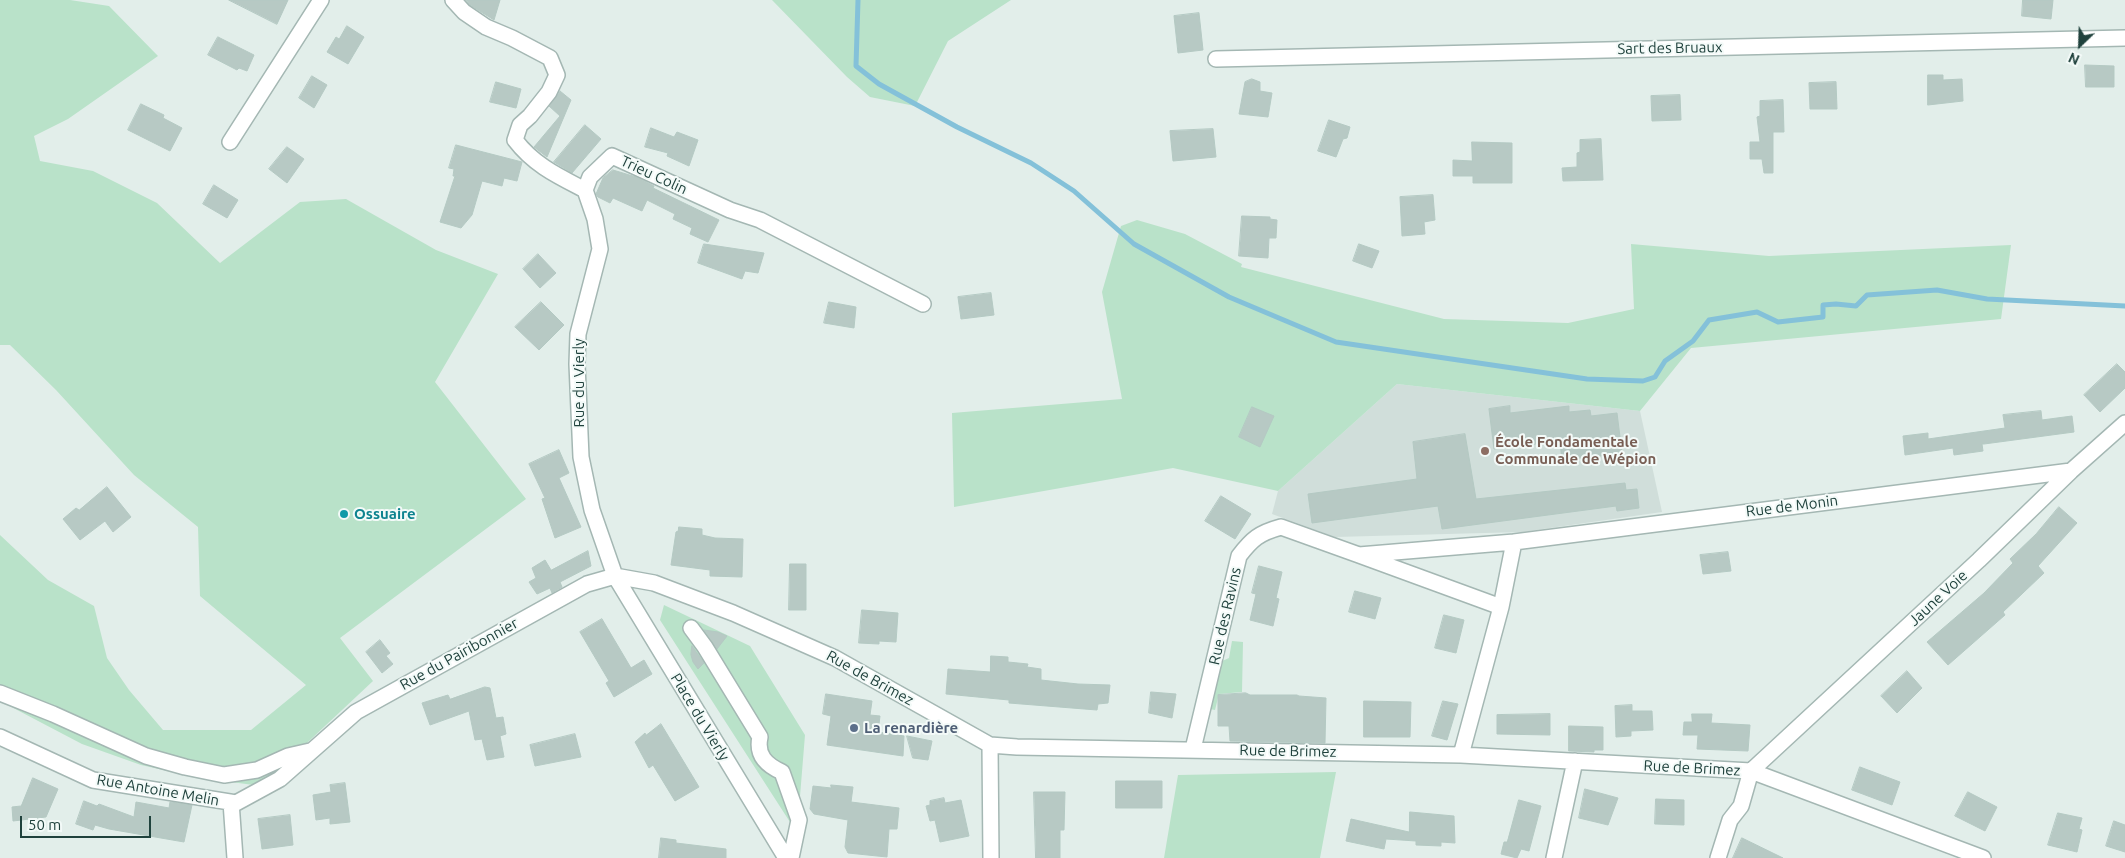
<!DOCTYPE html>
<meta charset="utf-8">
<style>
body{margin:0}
#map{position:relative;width:2125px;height:858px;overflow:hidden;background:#e2eeea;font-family:Ubuntu,sans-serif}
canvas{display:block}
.north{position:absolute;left:2055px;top:20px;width:50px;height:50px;-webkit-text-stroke:4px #f3faf8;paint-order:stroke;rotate:204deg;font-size:14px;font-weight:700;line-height:20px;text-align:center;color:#20423d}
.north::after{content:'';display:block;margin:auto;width:18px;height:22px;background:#20423d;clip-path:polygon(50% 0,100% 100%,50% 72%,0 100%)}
.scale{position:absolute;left:20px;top:816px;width:131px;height:22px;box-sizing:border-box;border:2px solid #20423d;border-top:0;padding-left:6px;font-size:15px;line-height:18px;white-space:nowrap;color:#20423d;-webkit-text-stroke:4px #f3faf8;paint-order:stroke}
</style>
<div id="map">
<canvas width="2125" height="858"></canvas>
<div class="north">N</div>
<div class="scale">50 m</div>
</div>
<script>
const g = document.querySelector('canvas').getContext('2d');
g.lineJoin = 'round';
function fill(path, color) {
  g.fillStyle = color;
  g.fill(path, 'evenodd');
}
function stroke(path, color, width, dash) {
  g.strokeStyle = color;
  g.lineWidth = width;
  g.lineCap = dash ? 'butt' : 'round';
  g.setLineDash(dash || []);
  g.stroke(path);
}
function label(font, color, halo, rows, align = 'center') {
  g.font = font + ' Ubuntu,sans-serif';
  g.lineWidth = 4;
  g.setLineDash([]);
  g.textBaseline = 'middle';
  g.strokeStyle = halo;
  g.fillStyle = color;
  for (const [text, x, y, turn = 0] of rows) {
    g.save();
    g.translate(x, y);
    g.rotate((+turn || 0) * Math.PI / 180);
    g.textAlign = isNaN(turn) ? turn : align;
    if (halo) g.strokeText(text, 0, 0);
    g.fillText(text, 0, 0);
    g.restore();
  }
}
const built = new Path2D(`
 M1397,384l243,27 22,101 -140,20 -187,5 -63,-23 6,-23z`);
const green = new Path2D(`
 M0,0h70l39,6 49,50 -90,63 -34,17 6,25 53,10 64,32 63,60 80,-61 46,-3 90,51 62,24 -63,108 91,117 -186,139 33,43 -112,105 -67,-9 -53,-12 -59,-21 -82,-43v-166l48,45 46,26 13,52 22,32 34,40h88l55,-45 -106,-89 -2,-69 -64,-52 -78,-85 -46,-45h-10z
 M772,0h239l-63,41 -33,65 -45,-9 -23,-20z
 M1137,220l48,14 57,30 -1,3 203,52 124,4 66,-14 -3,-65 138,12 242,-11 -10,74 -310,29 -51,63 -243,-27 -119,107 -105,-23 -219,39 -2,-94 170,-14 -20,-107 19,-66z
 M664,605l86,41 55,89 -8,98 -137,-213z
 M1232,641l11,1 -1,50 -23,2 -4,16 -5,-1 10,-47 9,-4z
 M1336,772l-16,86h-156l14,-83z`);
const stream = new Path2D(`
 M858,0l-2,66 23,18 78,43 74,36 43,28 60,53 95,53 107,45 251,37 56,2 12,-4 10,-16 28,-20 16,-21 48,-8 21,10 45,-5v-12l13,-1 20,2 11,-11 70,-5 50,9 138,7`);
const building = new Path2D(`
 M229,0h59l-11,24z
 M466,0h34l-6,20 -24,-15z
 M2023,0h30l-2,19 -29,-3z
 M1199,13l4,37 -25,3 -4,-37z
 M347,26l17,11 -16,27 -21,-12 9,-15 3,2z
 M218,37l36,18 -7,16 -8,-3 -2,2 -29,-15z
 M2085,65l29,1v21h-28z
 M1928,75h15v5l19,-1 1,22 -35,4z
 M312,76l15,9 -13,23 -15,-10z
 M1252,79l8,3v9l12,2 -4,24 -29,-3 6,-32z
 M496,82l25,7 -5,19 -26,-6z
 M1836,82l1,27h-27l-1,-26z
 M560,91l11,9 -24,57 -13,-10 26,-31 -11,-10z
 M1680,95l1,25 -29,1 -1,-25z
 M1783,100l1,32h-11v41h-9l-2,-14h-12v-17h10l-3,-25 3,-1v-15z
 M141,104l23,11 -1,3 19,10 -12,23 -42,-21z
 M1329,120l21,7 -3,11 -4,1 -7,18 -18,-6z
 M585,125l16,14 -29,34 -18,-11z
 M651,128l23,9 3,-5 21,8 -9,26 -22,-10 1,-3 -23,-6z
 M1213,129l3,28 -43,4 -3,-30z
 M1601,139l2,41 -40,1 -1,-13 15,-1v-14l3,-1v-12z
 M1472,142l40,1v40h-39v-7h-20v-16l19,1z
 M456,145l66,17 -5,19 -13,-3 -2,8 -20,-5 -10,34 -11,13 -21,-6 15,-46h-2l1,-7 -5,-1z
 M287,147l17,12 -17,24 -18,-14z
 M613,170l23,7 18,9 -1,2 66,32 -11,22 -18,-8 2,-6 -19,-9 2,-5 -28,-14 -5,11 -29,-13 -3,5 -12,-6 -2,-3 7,-16z
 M214,185l24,15 -11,18 -24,-14z
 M1433,195l2,25 -11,2 1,12 -23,2 -2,-39z
 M1242,216l28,1v2l7,1 -1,18h-7l-1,20 -29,-2z
 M704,244l60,9 -6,20 -13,-2 -3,8 -44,-16z
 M1359,244l20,7 -7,17 -19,-7z
 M538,254l18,19 -16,15 -17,-19z
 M991,293l3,22 -33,4 -3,-22z
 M541,302l23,23 -25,25 -24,-23z
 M829,302l27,5 -2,21 -30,-5z
 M2117,364l8,8v16l-25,24 -16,-17z
 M1510,406v7l59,-7v6l21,-2 1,6 26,-3 5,40 -60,8 -2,-20 -66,8 -5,-40z
 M1252,407l22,9 -14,31 -21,-10z
 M2041,411l1,9 30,-4 2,16 -90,12h-2l1,7 -29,4 -1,-7 -48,7 -2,-19 25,-3v6l77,-11 -2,-13z
 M1465,434l11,65 149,-16 1,7 11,-1 2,19 -22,3 -1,-5 -174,23 -4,-23 -126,17 -4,-29 109,-15 -4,-37z
 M559,450l10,23 -10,5 22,49 -26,11 -13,-39 3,-1 -16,-34z
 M107,487l24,30 -18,15 -8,-11 -25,19 -17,-21 13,-11 3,2z
 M1221,496l30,18 -16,25 -30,-18z
 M2059,507l18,16 -39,43 6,7 -41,39 2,3 -57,50 -21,-23 57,-49 29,-30 -3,-4 26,-25z
 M679,527l23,2v6l13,3 28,1 -1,38 -32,-1v-6l-39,-5 5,-33 2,-1z
 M588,551l3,15 -31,16 2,5 -10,6 -2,-5 -13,6 -8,-12 7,-4 -4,-10 13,-8 6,10z
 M1728,552l3,19 -28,3 -3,-19z
 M790,564h16v46h-17z
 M1259,566l23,6 -6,26 3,1 -6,27 -23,-6 6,-26 -4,-1z
 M1355,591l26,7 -6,21 -26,-7z
 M862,610l36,3 -2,29 -17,-1v3l-20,-1z
 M1444,615l20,5 -8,33 -21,-5z
 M602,619l29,49 13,-8 8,14 -38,23 -8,-14 3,-2 -29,-49z
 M704,630l14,2 9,4 -10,13z
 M380,640l10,13 -4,3 7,8 -11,9 -16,-21z
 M692,646l12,17 -6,6 -5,-7 -2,-7z
 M991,656l17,1v5l20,2 -1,3 14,2v11l37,4 32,1 -2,18 -10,1 -1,6 -88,-7v-3l-63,-6 2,-25 42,3z
 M1907,671l15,17 -25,25 -16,-17z
 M485,687l5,1 6,30 7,-1 3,17 -6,2 4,21 -17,3 -5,-21 -7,1 -6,-29 -39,14 -8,-22 26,-8 2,4z
 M1151,692l25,2 -4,24 -23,-5z
 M1246,693l4,2h47l2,1 27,2 -1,45 -95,-2 -1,-15h-11v-31z
 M826,694l46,7 -2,14 10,1 -2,16 26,4 -1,20 -76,-11 4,-29 -8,-2z
 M1364,701l47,1 -1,35h-46z
 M1443,701l15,3 -11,36 -15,-4z
 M1632,705v6h20l1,19 -22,1v5l-15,1 -1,-31z
 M1550,714v21l-53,-1v-19z
 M1692,714h20l-1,9 39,2 -2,26 -51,-2 1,-14h-15l1,-13h8z
 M661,724l38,63 -24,14 -22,-36 -4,3 -14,-26 10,-9 1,2z
 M1569,726l34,1v23h-9v2l-25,-1z
 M575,734l6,23 -46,9 -5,-21z
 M907,736l25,5 -4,19 -15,-2z
 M1860,767l40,15 -8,23 -40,-15z
 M33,778l25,11 -12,28 -33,4 -1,-14 9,-1z
 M1116,781h46v27h-46z
 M345,783l5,39 -20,2v-6l-14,2 -3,-25 18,-3 -1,-7z
 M831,785l22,2 -2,15 48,6 -2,21h-8l-2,28 -39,-4 -3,-6 3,-27 -34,-6 -4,-5 3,-23 18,2z
 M1585,789l33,9 -10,27 -29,-7z
 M1034,792h31l-1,38h-4v28h-24z
 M1968,792l29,15 -12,24 -30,-15z
 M944,798l1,5 16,-3 8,36 -29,6 -5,-22 -5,1 -4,-15 4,-1v-4z
 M1656,799l28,1v25l-29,-1z
 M1519,800l22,6 -12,45 -8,-2 -4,9 -16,-4 3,-12h3z
 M84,801l13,5 2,-2 35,13 2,-15 33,6 1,-6 22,3 -8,37 -75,-13 -14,-4 -2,5 -17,-6z
 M1410,812l44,4 1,27 -14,-1v4l-25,-1v-4l-30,-2 -2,10 -38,-8 5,-22 58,13z
 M2058,813l24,5 -3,11 3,1 -5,22 -29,-7z
 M290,815l3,30 -31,4 -4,-30z
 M2114,821l11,4v27l-19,-6z
 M661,838l15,2v3l50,6v9h-67z
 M1742,838l41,20h-50z`);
const minor = new Path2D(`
 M453,0l11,12 22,15 26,11 38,20 7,17 -8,17 -19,24 -10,9 -5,15c19,25 43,36 70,50
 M1216,59l909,-21
 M230,142l91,-142
 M585,190l10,29 5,30 -22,85 -1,30 4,93 11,53 23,66 171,282
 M585,190l5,-13 22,-21 118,54 30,10 163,84
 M1501,607l-142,-52 155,-13
 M691,628l14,19 55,90c-4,18 6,28 22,35l17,48 -8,38
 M0,693l53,21 93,42 39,11 39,8 33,-5 31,-14 22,-5
 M0,737l93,43 143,23 44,-24 76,-67 231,-128 28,-8 39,7 79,30 102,45 155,87 27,2 444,8 290,16 232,87
 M990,745l1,113
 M1193,749l46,-193c13,-17 20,-23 42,-29l78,28
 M1461,755l40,-148 13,-65 557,-71
 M231,802l4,56
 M1554,858l21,-97
 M1718,858l12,-38 11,-14 10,-35 228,-211 92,-89 54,-48`);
const markers = [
 [1485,451,5,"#8d6e63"],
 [344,514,5,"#0f9aa8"],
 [854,728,5,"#5c6f8a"]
];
const streetNames = [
 ["Sart des Bruaux",1670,48,-1],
 ["Trieu Colin",654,175,25],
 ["Rue du Vierly",579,383,-90],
 ["Rue de Monin",1792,506,-7],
 ["Jaune Voie",1938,598,-43],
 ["Rue des Ravins",1225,616,-77],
 ["Rue du Pairibonnier",459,654,-29],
 ["Rue de Brimez",870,678,29],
 ["Place du Vierly",700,717,59],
 ["Rue de Brimez",1288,751,1],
 ["Rue de Brimez",1692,768,3],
 ["Rue Antoine Melin",158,790,10]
];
const educationNames = [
 ["École Fondamentale",1495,442],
 ["Communale de Wépion",1495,459]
];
const cultureNames = [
 ["Ossuaire",354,514]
];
const serviceNames = [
 ["La renardière",864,728]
];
fill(built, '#d0deda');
fill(green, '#b9e2c9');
stroke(stream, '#84c1d9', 5);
fill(building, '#b7c9c4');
stroke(building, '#b4c9c3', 1);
stroke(minor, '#a4b7b3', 18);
stroke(minor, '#fff', 15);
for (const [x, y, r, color] of markers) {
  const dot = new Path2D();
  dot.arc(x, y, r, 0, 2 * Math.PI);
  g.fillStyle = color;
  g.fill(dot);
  stroke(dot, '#f3faf8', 2);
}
label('15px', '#20423d', '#f3faf8', streetNames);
label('bold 15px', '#785e54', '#f3faf8', educationNames, 'left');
label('bold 15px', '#0d838f', '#f3faf8', cultureNames, 'left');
label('bold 15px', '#4e5e75', '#f3faf8', serviceNames, 'left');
</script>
